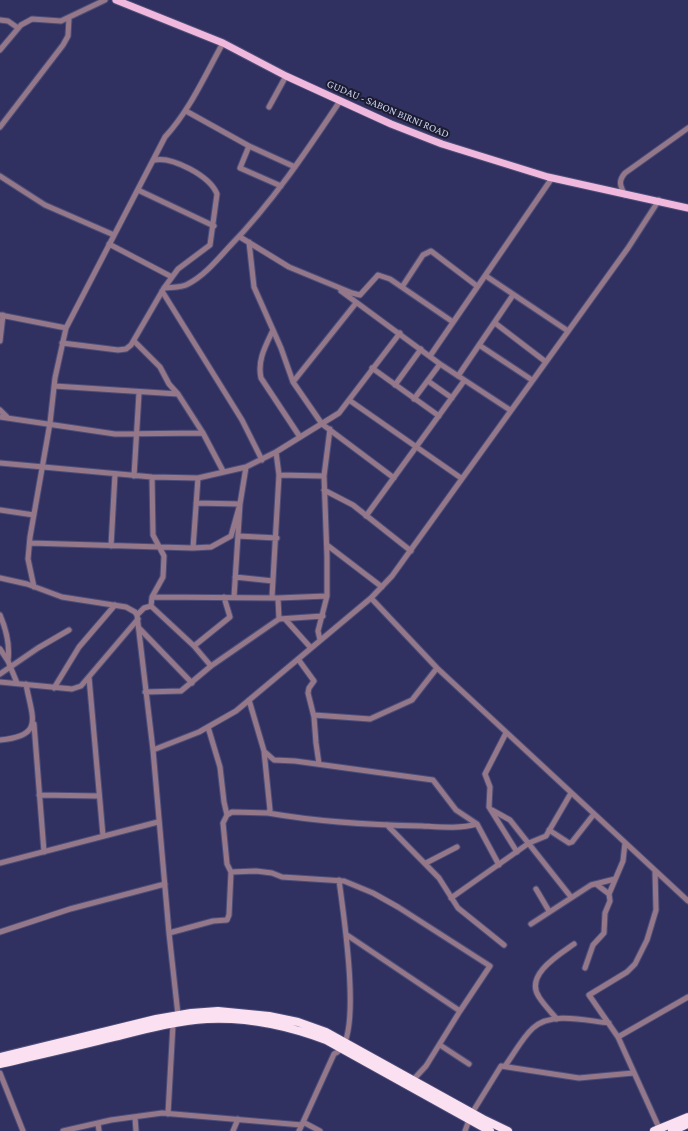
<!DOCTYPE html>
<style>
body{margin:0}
canvas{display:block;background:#303160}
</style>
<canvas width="688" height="1131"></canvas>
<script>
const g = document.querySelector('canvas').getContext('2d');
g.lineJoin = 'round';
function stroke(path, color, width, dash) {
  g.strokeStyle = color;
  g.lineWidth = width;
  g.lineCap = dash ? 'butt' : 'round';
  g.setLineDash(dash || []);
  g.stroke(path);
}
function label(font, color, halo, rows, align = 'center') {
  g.font = font + ' "Crimson Pro",serif';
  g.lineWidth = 4;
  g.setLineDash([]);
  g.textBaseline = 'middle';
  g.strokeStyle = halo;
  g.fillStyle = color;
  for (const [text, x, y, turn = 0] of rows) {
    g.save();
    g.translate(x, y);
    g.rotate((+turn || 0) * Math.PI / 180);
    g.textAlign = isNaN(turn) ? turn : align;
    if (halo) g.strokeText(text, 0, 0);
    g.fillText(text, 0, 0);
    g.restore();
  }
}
const minor = new Path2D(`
 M0,20l8,1 10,7
 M0,50l21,-25 11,-6 29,2 44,-21
 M269,107l17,-31
 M186,111l63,35 46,21
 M0,127l63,-82 5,-9 1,-18
 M249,146l-9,22 41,18
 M0,176l45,29 69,30
 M138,190l76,36
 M625,195c-5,-9 -7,-14 0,-22l63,-45
 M240,237l49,30 63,26 8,2 18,-20 12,4 63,43
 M249,242l5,45 27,61 12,34 29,42 72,54
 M109,244l63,33
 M486,276l82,55
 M402,287l21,-32 8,-4 46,35
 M164,288c7,-1 18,0 24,-4 16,-8 29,-24 41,-37 43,-44 77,-95 111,-146
 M162,291l80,129 20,40
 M341,291l99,73 70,46
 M0,315l66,13
 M495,323l51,39
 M273,330c-7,15 -16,30 -12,48l39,59
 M0,341l3,-26
 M134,341l26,26 9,17 9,10 25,39 20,38
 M62,343l56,7 8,-1 5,-4 33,-57 14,-19 32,-24 7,-51c-7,-18 -45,-38 -63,-34
 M479,345l53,35
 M430,356l122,-178
 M372,368l67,48
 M458,376l55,-81
 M428,381l24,17
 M293,382l63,-79
 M395,385l26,-36
 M54,386l124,8
 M414,399l26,-35
 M349,400l112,78
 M0,410l7,7
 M0,417l115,17 88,-1
 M0,463l152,14 46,1 48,-11 30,-15 63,-39 61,-80
 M279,475l45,1
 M134,476l5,-83
 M152,477l1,58 11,21 -1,21 -11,20 -1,9 43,40 17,20
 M324,490l29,15 58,46
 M196,503l44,1
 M0,510l34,5
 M366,516l98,-135
 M238,536l39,2
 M30,543l163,5 18,-1 20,-11 9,-32
 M327,545l55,42
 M111,546l4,-72
 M193,548l5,-70
 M235,577l38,4
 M0,578l27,6 35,13 64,10 9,5 2,3 16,135 16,183 9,82
 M34,587l-6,-28 2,-22 20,-114 5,-45 11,-50 99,-191c25,-27 40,-62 58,-94
 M152,597l126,1 49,-2
 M234,597l6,-93 6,-37
 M272,597l7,-122 -3,-23
 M278,598l1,21
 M371,598l66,70 251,233
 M0,615c6,14 10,31 8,46
 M137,615l7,-7 7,-2
 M285,619l26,29
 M139,628l53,55
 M320,640l-2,-9 9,-35v-39l-3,-81 6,-47
 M194,646l36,-29 -6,-20
 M0,649l8,12 9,22
 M298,659l16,22 -5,7 -1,5 6,24 2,26 3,21
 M0,674l38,-26 31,-18
 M89,677l14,159
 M0,682l72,7 9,-3 57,-67
 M54,688l25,-41 36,-42
 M145,692l36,-1 30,-25 68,-47 44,-3
 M314,715l56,4 42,-19 25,-32
 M34,724l10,128
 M208,727l12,40 4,35 3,13
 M506,733l-21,41 5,13 -1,20 28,45
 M0,740c45,-4 32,-22 26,-56
 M153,750l46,-18 37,-21 135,-113 21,-22 236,-328 31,-48
 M265,752l9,8 21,1 138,19 23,30 21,14 22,41
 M39,795l60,1
 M492,810l18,10 61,77
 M268,813c51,9 102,12 154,13 18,1 38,3 55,-2
 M387,825l52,53 19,30 46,37
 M549,830l20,13 3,-1 22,-28
 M0,863l158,-41
 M426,863l31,-16
 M655,871l1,39 -9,30 -12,24 -8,8 -38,23 29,42 42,93
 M231,872l25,-1 16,2 10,4 62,4 29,12 25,14 92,59 -30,45
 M596,884l13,10
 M536,889l13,22
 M451,898l78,-55 17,-7 25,-43
 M531,924l60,-39 24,-6
 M0,932l70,-23 95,-25
 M169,933l44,-12 14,-1 2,-5 2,-43 -4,-8 -4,-41 4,-8 5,-3 36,1 2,-3 -6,-59 -15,-51
 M347,935l113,76 -34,55 -13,14
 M585,968l8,-23 11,-12 1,-20 5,-12 -1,-7 14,-33 2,-18
 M557,1019c-6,-7 -13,-14 -18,-22 -15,-22 21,-43 35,-53
 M618,1037l70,-40
 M440,1045l29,19
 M505,1066c9,-12 17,-28 28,-38 19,-17 54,-7 76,-5
 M0,1073l23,58
 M472,1113l29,-47 78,12 54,-5
 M168,1114l5,-90
 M135,1117l1,14
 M303,1122l17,9
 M98,1123l1,8
 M63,1131l48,-11 51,-7 140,12
 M233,1131l5,-12
 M299,1131l35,-77c2,-1 5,-3 7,-5 20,-23 2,-138 -2,-169
 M465,1131l4,-11`);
const major = new Path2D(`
 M116,0l107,43 63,33 105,48 51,20 106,33 140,31`);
const highway = new Path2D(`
 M0,1057l156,-38 35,-6 27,-2 51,5 29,6 28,10 157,87 25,12
 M0,1064c35,-8 71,-16 106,-25 33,-8 67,-18 101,-20 40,-2 82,7 119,21l164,91
 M654,1131l34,-14
 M672,1131l16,-7`);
const streetNames = [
 ["GUDAU - SABON BIRNI ROAD",388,109,23]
];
stroke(minor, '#4c4d79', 7);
stroke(major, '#4c4d79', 9);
stroke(highway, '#4c4d79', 10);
stroke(minor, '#94788a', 5);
stroke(major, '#f0b8dc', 7);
stroke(highway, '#fbe0f1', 8);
label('11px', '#cbcfec', '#1b1c31', streetNames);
</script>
